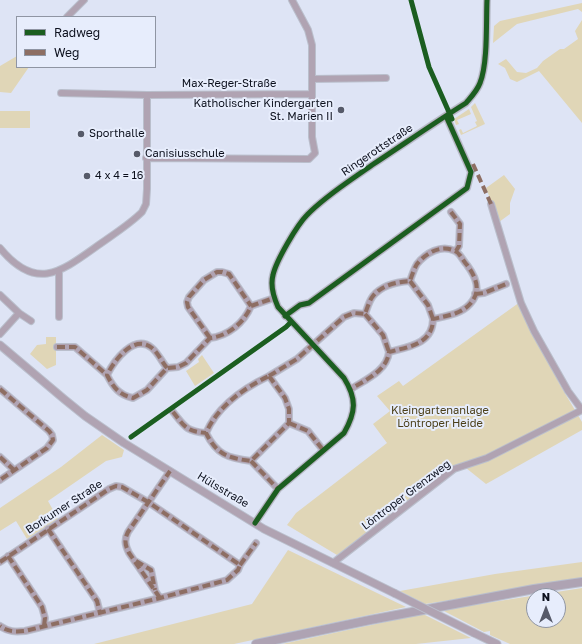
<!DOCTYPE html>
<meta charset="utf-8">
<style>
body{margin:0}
#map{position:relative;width:582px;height:644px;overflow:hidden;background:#dee4f5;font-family:"Golos Text",sans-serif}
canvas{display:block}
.legend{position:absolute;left:16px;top:16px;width:140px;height:52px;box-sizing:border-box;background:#e7edfc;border:1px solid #8f95a3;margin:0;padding:5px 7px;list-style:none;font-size:12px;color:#0c101d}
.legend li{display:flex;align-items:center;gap:8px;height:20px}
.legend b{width:20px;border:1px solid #8f95a3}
.north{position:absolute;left:526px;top:588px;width:40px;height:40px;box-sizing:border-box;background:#e7edfc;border:1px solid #8f95a3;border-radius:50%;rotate:0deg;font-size:11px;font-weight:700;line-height:16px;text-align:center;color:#0c101d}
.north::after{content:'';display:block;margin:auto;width:14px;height:18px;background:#565a69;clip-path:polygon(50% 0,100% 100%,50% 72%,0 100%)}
</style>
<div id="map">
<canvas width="582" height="644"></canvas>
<ul class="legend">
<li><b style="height:5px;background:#1b5e20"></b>Radweg</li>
<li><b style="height:5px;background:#8d6e63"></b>Weg</li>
</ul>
<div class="north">N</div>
</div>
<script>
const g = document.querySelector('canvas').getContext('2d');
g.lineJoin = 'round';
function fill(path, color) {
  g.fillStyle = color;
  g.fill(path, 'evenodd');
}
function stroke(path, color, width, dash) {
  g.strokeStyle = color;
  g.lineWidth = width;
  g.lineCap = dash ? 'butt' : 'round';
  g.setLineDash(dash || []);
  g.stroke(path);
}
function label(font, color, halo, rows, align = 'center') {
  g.font = font + ' "Golos Text",sans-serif';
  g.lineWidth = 4;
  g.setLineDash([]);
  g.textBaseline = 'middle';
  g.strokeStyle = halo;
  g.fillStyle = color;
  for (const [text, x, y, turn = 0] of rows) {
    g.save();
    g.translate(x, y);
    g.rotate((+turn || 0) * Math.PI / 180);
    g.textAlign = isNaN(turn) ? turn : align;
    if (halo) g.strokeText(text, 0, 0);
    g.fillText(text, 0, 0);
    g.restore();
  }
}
const green = new Path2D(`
 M582,3v9l-4,-3 -61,15 -24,19 1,-17 6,-5z
 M582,20v103l-43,-52 -22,11 -7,-3 -5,-11 -7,-4 8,-5 11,13 9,1 11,-5 6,-7 17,-12h4l14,-10 -3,-8z
 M17,56v11h12l-18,26 -11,-1v-26z
 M475,103l10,21 -24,11 -2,-5 2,-1 2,4 14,-7 -2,-4 2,-1 -6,-14z
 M469,109l2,5 -14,6 2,4 -3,1 -2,-6z
 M0,111h30v17h-30z
 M504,175l11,14 -5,14v11l-11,8 -13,-34z
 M520,302l40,83 22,37v8l-96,54 -20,-16 -21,4 -108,83 -50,-30 9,-12 91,-70 -14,-19 17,-13 -13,-15 22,-15 4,5z
 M46,337h10v28l-9,4 -17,-15 7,-9 9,-1z
 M202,355l12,18 -19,13 -9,-15 13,-9 -1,-3z
 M102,435l22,15 -2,7 -16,4 -58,40 10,18 -31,20 -11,-18 -16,10v-23l61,-41z
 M288,550l118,57 -172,37h-140l158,-40z
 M582,562v17l-157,25 -25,-13 95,-17z
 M582,588v56h-72l-20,-9v-4l-6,1 -42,-22zM534,596h24v24h-24z
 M423,614l48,24 -55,6h-134z`);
const minor = new Path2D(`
 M67,17l17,-17
 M312,79l74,-1
 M61,93l86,2 165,-1
 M146,158l163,1 6,-6 -3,-16v-92l-4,-15 -16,-30
 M491,204l30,99 13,28 34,60 14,19
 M451,212l9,12 -1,22 -3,5
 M0,248c37,45 62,23 100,-4 14,-10 30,-20 42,-32l4,-8 1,-15v-94
 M59,271v46
 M410,281l18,24 5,14
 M475,294l9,-1 22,-9
 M0,295l19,18
 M365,314l18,21 6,17
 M285,316l15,-11 9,-2 158,-115 4,-16 -25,-56
 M0,334l19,-21 12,8
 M210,338l-22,-31 -1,-5 2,-5 15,-17 13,-8h5l7,2 22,32
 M57,347h18l32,28
 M167,368c-5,-6 -9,-15 -15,-20 -18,-15 -38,13 -45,27 6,12 12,20 26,23l14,-8 20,-22 11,-1 8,-4 24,-25c18,-2 34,-15 41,-32l23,-8
 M269,376l28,-17 47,-42 10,-4 11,1c2,-5 4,-13 8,-18 9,-11 23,-14 37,-15 2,-6 4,-12 7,-17 9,-11 24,-20 38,-13 5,2 8,10 12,14 9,12 15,26 3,39 -9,10 -24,12 -37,15 0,25 -25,28 -44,33 -2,19 -24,28 -38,37
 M269,376l16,22 4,11v14l-38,38c-23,-3 -34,-6 -45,-28 11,-26 38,-45 63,-57z
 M0,389l49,42 3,4 1,5 -6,8 -47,32
 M173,412c12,15 13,19 33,21
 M289,423l19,8 15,19
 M0,457l14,13
 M251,461l27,28
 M255,523l23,-34 66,-56c12,-21 13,-34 0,-55l-66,-71c-4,-9 -8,-21 -5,-32 3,-14 24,-50 34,-60 18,-19 44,-35 65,-50 32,-21 62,-42 94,-62 5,-6 11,-12 14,-20 8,-20 6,-61 7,-83
 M48,529l49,72 3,12
 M8,556l34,51 3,11 -1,8
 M135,561l16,9 4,20
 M0,562l109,-73 7,-3 6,1 26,15 92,63 -2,5 -11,10 -67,18 -135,33c-9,1 -17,1 -25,-5
 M333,563l121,-94 33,-11 95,-48
 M240,565l16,-22
 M160,598l-31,-45c-4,-8 -5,-13 -1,-21l42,-61`);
const tertiary = new Path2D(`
 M0,345l64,54 21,17 39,27 140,86 130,64
 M474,633l23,11`);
const secondary = new Path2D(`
 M256,644l114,-24 164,-31 48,-7`);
const tertiaryBridge = new Path2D(`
 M394,593l80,40`);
const quiet = new Path2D(`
 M473,164l18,40
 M451,212l9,12 -1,22 -3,5
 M410,281l18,24 5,14
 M475,294l9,-1 22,-9
 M365,314l18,21 6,17
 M210,338l-22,-31 -1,-5 2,-5 15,-17 13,-8h5l7,2 22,32
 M57,347h18l32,28
 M167,368c-5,-6 -9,-15 -15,-20 -18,-15 -38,13 -45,27 6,12 12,20 26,23l14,-8 20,-22 11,-1 8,-4 24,-25c18,-2 34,-15 41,-32l23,-8
 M269,376l28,-17 47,-42 10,-4 11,1c2,-5 4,-13 8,-18 9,-11 23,-14 37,-15 2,-6 4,-12 7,-17 9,-11 24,-20 38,-13 5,2 8,10 12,14 9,12 15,26 3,39 -9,10 -24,12 -37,15 0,25 -25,28 -44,33 -2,19 -24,28 -38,37
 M269,376l16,22 4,11v14l-38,38c-23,-3 -34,-6 -45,-28 11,-26 38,-45 63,-57z
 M0,389l49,42 3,4 1,5 -6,8 -47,32
 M173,412c12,15 13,19 33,21
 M289,423l19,8 15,19
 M0,457l14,13
 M251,461l27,28
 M48,529l49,72 3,12
 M8,556l34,51 3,11 -1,8
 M136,561l15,9 4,20
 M0,562l109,-73 7,-3 6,1 26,15 92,63 -2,5 -11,10 -67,18 -135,33c-9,1 -17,1 -25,-5
 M240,565l16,-22
 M160,598l-31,-45c-4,-8 -5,-13 -1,-21l42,-61`);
const cycleway = new Path2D(`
 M411,0l18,67 23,52
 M285,316l15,-11 9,-2 158,-115 4,-16 -25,-56
 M131,437l155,-110 5,-5
 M255,523l23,-34 66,-56c12,-21 13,-34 0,-55l-66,-71c-4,-9 -8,-21 -5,-32 3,-14 24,-50 34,-60 18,-19 44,-35 65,-50 32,-21 62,-42 94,-62 5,-6 11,-12 14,-20 8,-20 6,-61 7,-83`);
const markers = [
 [341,110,4,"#565a69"],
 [81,134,4,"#565a69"],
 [137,154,4,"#565a69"],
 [87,176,4,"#565a69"]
];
const streetNames = [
 ["Max-Reger-Straße",229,84],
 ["Ringerottstraße",377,150,-34],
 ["Hülsstraße",223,490,31],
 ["Löntroper Grenzweg",406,495,-37],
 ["Borkumer Straße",64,507,-33]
];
const poiNames = [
 ["Katholischer Kindergarten",333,104,"right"],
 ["St. Marien II",333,117,"right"],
 ["Sporthalle",89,134],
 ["Canisiusschule",145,154],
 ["4 x 4 = 16",95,176]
];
const parkNames = [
 ["Kleingartenanlage",440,411],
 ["Löntroper Heide",440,424]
];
fill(green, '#e0d6b7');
stroke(minor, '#babfcc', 8);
stroke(tertiary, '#babfcc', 9);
stroke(secondary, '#babfcc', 10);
stroke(minor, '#b0a3b2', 6);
stroke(tertiary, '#b0a3b2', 7);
stroke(secondary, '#aea3b3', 8);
stroke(tertiaryBridge, '#babfcc', 9, []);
stroke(tertiaryBridge, '#b0a3b2', 7);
stroke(quiet, '#8d6e63', 4, [8, 4]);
stroke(cycleway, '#1b5e20', 5);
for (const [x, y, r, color] of markers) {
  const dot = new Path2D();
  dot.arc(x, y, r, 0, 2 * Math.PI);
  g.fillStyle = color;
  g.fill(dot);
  stroke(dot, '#e7edfc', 1.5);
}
label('11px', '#0c101d', '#e7edfc', streetNames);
label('11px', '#0c101d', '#e7edfc', poiNames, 'left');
label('11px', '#4c401a', '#e7edfc', parkNames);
</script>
